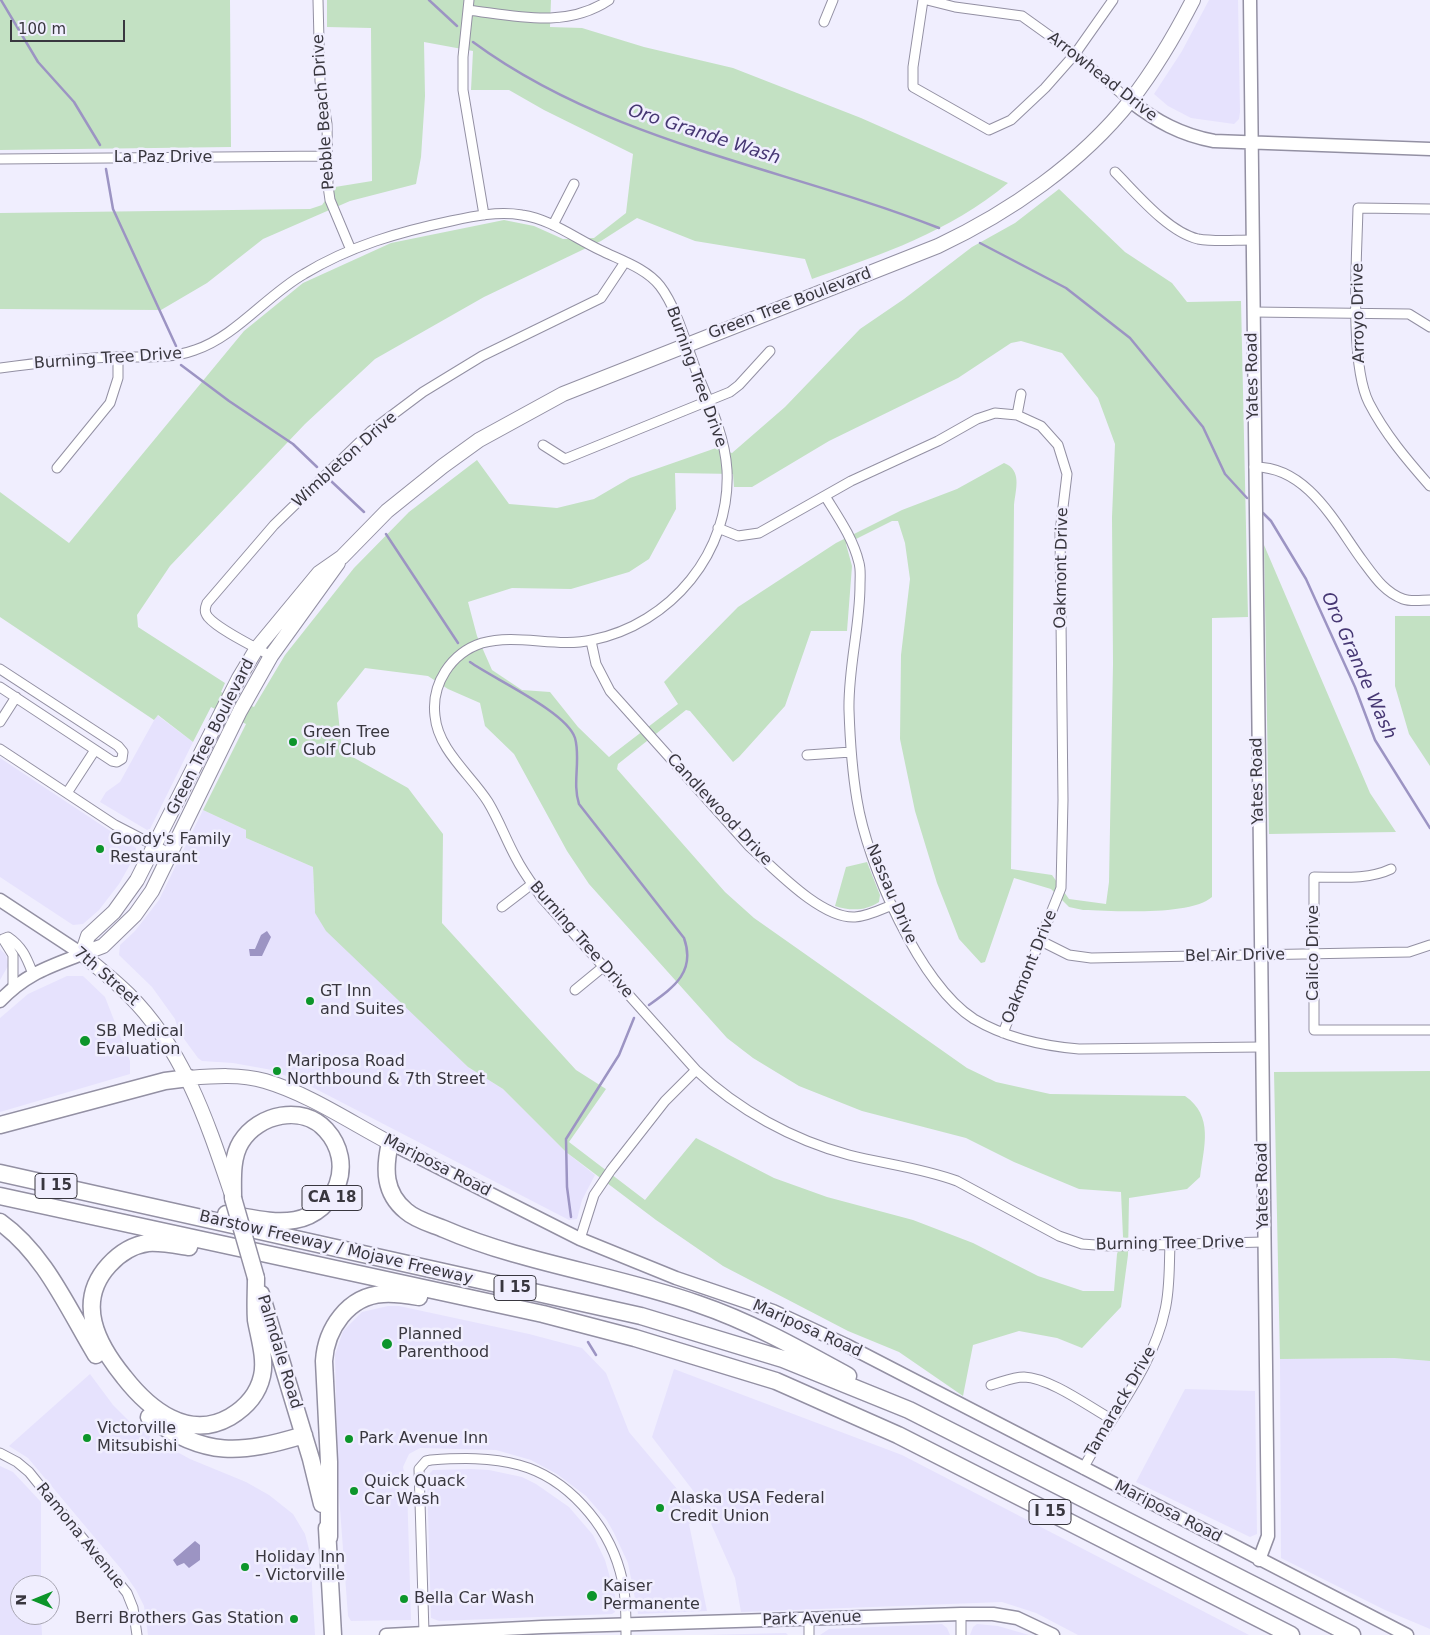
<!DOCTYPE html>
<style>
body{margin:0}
#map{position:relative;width:1430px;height:1635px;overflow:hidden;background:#f0eefe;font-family:"DejaVu Sans",sans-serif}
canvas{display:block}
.north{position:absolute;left:10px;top:1575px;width:50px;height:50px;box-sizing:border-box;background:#f0eefe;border:1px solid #a7a5b2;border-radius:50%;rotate:270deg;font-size:14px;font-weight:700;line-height:20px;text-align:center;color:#39373f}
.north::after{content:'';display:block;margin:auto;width:18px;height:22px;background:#0c952a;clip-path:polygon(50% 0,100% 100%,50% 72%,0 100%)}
.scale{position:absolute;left:10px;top:20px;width:115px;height:22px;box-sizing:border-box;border:2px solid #39373f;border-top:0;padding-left:6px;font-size:15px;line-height:18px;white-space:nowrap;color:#39373f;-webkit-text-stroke:4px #f0eefe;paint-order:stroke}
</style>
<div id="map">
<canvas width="1430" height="1635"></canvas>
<div class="north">N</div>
<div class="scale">100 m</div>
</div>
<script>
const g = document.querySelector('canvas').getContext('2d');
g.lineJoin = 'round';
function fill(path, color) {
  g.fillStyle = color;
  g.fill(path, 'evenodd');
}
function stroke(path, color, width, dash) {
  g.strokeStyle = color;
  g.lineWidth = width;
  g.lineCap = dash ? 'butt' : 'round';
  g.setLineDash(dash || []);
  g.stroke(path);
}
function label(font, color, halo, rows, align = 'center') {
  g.font = font + ' "DejaVu Sans",sans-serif';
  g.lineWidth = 5;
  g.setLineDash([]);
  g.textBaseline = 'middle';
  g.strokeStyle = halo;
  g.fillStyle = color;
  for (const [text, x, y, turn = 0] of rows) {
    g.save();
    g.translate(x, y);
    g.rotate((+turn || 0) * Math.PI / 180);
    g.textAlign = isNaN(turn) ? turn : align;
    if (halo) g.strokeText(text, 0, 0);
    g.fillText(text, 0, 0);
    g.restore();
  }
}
const built = new Path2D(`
 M1209,0h29l2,112 -1,7 -5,5 -43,-6 -23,-12 -14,-12 28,-43z
 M157,715l36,27 -43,87 -3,1 -47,-28 6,-10 14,-10z
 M0,758l136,90v6l-17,30 -20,26 -16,14 -10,1 -73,-48z
 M203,810l43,20v8l67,29 2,46 153,154 35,22 63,63 29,23 -13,25 -5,19 -8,1 -257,-133 -40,-17 -39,-7 -31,-2 -4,-3 -19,-26 -4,-13 -23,-32 -33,-32 1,-10 15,-14 24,-31z
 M0,949l6,6 2,11 -8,14z
 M67,976h16l22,21 25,64v13l-130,38v-94l28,-24z
 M388,1306h11l130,28 53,14 24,25 23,59 59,70 8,19 -7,3 18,87 -69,3 -10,-51 -14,-30 -8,-14 -20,-23 -29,-22 -26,-14 -35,-10 -76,-2 -11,6 -6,13 4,19 4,134 -60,1 -3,-5 -10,-134 -3,-127 8,-24 19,-19z
 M1394,1358l36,3v268l-45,-19 -104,-52 -1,-199z
 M674,1369l228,86 347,180h-171l-42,-22 -34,-11 -261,10 -6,-34 -34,-77 -49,-64z
 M90,1374l23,31 18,18 26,18 33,18 56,23 23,13 24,19 12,20 5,19 5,82h-167l-4,-29 -8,-16 -14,-20 -94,-112 -19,-12z
 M1185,1389l70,2 2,143 -7,3 -114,-55z
 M0,1466l13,6 28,30v83h-21v30h21l1,20h-42z
 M471,1469l18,1 33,7 14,7 33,23 24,28 12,25 10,35v17l-3,2 -173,7 -8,-3 -4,-142 6,-6z
 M942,1624l5,4 3,7h-130l9,-6z
 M977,1624l21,2 31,9h-59l3,-8z
 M786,1633l2,2h-85z`);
const green = new Path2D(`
 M0,0h230l1,147 -231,3z
 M327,0h224l-1,27 32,1 62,19 89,21 128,50 147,65c-59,49 -125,71 -196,96l-7,-20 -110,-18 -58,-23 -36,23 -117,56 -109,62 -70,65 -135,142 -33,49 1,12 87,56 -4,9 33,15 31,-52 69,-87 55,-56 68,-52 32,44 48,4 37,-9 36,-21 86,-30 16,5 53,-46 75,-78 44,-30 68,-52 43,-24 44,-34 66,63 47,31 15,19 54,-1 7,316 -36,1v279c-21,19 -99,14 -129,13l-14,-3 -18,-18 -37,-11 -29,84 -4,1 -22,-24 -22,-56 -22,-72 -15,-72 1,-84 9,-76 -5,-36 -7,-22h-6l-46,23 6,22 -5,65h-36l-26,75 -46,51 -6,5 -43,-51 -4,-1 -68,54 -1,5 108,123 29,26 213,150 29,14 54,12 135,2c29,20 19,50 15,81l-13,12 -58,9 -1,57 -7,52 -39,41 -25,-10 -38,-7 -46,14 -10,51 -64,-44 -51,-21 -125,-65 -67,-46 -90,-68 -63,-63 -35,-22 -142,-136 -11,-18 -2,-46 -67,-29v-8l-43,-20 43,-86 -35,-17 -18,35 -35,-27 -4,5 -154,-103v-125l69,51 175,-212 59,-48 88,-40 113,-23 30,6 29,13 31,-1 32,-25 7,-59 -89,-44 -35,-20h-38l2,-39 -49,-9 1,54 -4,61 -5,27 -66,17 -87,38 -56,44 -46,27 -161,-1v-96l310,-4 12,-4 13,-18 37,-6 -1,-153 -44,-1zM1021,341l41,12 36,45 17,46 -3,73 1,147 -4,218 -3,22 -37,-5 -17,-24 -41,-6 3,-364c2,-17 8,-35 -10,-42l-47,26 -55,21 -66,33 -98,64 -74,75 14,22 -69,53 -31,-30 -28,-35 -28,-2 -30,-20 -15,-34 -9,-34 44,-14 59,1 58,-17 20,-13 27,-50 -1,-36 58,1 1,13h18l77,-46 129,-63 53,-35zM365,668l63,8 20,13 32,14 5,23 29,28 53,97 22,33 138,154 26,20 46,28 63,25 104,27 48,24 65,27 42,3 2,45 -6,17 -3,37h-31l-45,-15 -65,-33 -60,-23 -86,-23 -53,-19 -78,-40 -51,62 -76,-58 37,-53 -30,-19 -134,-147 1,-89 -35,-46 -66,-37 -5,-48z
 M1264,545l106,248 26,39 -127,2z
 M1395,616h35v150l-21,-32 -14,-48z
 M867,862l13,33 -1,7c-13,9 -29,9 -44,4l11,-39z
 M1430,1071v290l-36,-3 -114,1 -6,-287z`);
const water = new Path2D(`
 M267,931l4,6 -9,19h-12l-1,-7h6l6,-14z
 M195,1541l5,4v15l-11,8 -5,-5 -7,3 -4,-6z`);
const stream = new Path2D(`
 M1,0l37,62 36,40 26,43
 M429,0l28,26
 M473,42c137,101 311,125 466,186
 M106,169l7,40 63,137
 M980,243l86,45 64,50 73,89 22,47 22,24
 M181,365l48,36 64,43 24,23
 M331,481l33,31
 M1263,513l8,8 35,58 49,108 20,53 55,88
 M386,534l72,109
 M470,662c24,17 97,50 105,76 6,21 -3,45 4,66l105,134c12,34 -10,49 -35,67
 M571,1217l-4,-30 -1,-48 53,-84 15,-37
 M588,1342l8,13`);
const street = new Path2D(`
 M318,0l2,81 7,43 1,62 2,14 21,50
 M469,0l-6,57v33l21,125
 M923,0l-10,67v20l76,43 22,-10 34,-32 30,-34 38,-54
 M927,0l28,7 67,9 53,38 55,47
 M468,10c48,6 98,19 141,-10
 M824,22l9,-22
 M0,159l327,-3
 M1115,172c21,21 53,60 83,67 17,3 36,1 54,1
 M1430,209l-72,-1c-1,47 -9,156 11,195 16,31 38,57 61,83
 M553,225l21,-41
 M1253,312l156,2 21,13
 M0,368c37,-5 73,-9 110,-11 28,-1 58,3 85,-7 40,-13 72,-55 109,-76 46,-28 95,-42 147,-53 23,-5 47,-10 71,-6 28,4 53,23 78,35 20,10 46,18 60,36 17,22 27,61 37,87 13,31 28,64 30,97 4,82 -56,154 -135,170 -36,8 -75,-7 -110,3 -31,10 -51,41 -47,73 3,34 36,59 53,86 11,18 18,38 28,56 7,14 17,27 26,40l154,172c42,40 97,70 153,85 36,9 73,13 108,26l102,55 23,8 28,2 153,-4
 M1017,415l4,-21
 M543,445l22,14 165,-67 9,-7 31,-34
 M1254,467c53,-1 81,56 108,93 12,16 22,32 41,39 8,3 19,1 27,1
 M57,468l53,-65 8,-25v-21
 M825,496c13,21 28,42 34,67 2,7 1,15 1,22 0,42 -12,83 -11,125 1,30 3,60 8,90 10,63 62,184 117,219 32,19 69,27 105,30l182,-2
 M718,528l20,8 21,-3 92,-52 87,-40 39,-22 18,-6 22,2 24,11 17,19 9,29 -7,58 3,268 -2,88 -58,145
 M591,641l5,23 14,27 139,155c25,22 72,73 106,71 13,-1 25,-7 37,-12
 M271,656c-16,-9 -52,-26 -63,-39 -4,-5 -3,-9 -1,-14l67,-78 97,-94 52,-39 59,-36 119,-58 24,-36
 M0,669l118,77 5,6 -1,7 -5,3 -5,-1 -112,-74
 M0,722l16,-25
 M0,749l115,76 56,29
 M807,755l44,-3
 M67,793l28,-43
 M1391,869c-23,11 -52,8 -77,8v153h116
 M502,907l30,-23
 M3,939l5,-2c15,10 19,22 25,37
 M3,939l10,16v31
 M1041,941l28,14 22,3 318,-6 21,-7
 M575,990l28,-23
 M580,1239l14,-44 17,-25 54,-69 31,-31
 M991,1385c11,-3 22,-8 33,-8 26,1 64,29 87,42
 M0,1453l17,9 12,10 98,121 6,15 4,27
 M1083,1469c27,-52 70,-101 82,-159 5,-21 4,-43 5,-65
 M961,1614v21
 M809,1619v16
 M424,1633l-5,-164 7,-8 5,-1c29,-2 60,-3 88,5 48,13 88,59 101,106 6,21 6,42 6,64`);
const secondary = new Path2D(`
 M1250,0l18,1536 -9,24
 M1130,101c26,20 51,34 84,40l216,8
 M0,900l82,54
 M0,1001c25,-27 49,-34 82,-47
 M390,1143l190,96 96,39 97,33 73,34 561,290
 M386,1635l156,-8 419,-13h32l24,4 36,17`);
const primary = new Path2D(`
 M82,954l6,-18 26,-24 23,-32 102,-202 18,-30 62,-75 23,-16 45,-46 56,-45 36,-26 84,-46 375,-148c72,-34 143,-83 193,-146 24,-31 44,-65 62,-100
 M82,954l21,-8 32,-31 17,-24 88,-180 31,-55 67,-93
 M82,954c15,13 32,26 46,40 55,54 79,127 103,198
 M189,1078c25,-2 52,-4 76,3 44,13 85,41 125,62`);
const highway = new Path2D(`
 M0,1125l165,-44 24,-3
 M390,1143c-6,26 -6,50 16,68 10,9 26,13 38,18 78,34 172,46 254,75 53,18 101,45 150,72
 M0,1173l641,143 142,43 126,51 443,225
 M0,1196l543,118 92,24 141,43 122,54 393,200
 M226,1214c22,3 47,10 69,6 42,-8 61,-57 31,-90 -23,-26 -68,-16 -85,12 -10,16 -8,39 -8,56
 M0,1222c45,32 68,87 96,133
 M189,1247c-13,-2 -28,-5 -41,-4 -15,2 -29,11 -39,22 -34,37 -12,79 15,112 25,32 64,64 106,40 15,-9 28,-23 32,-41 4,-17 -3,-39 -6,-56 -1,-14 0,-28 0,-42
 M261,1294l50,165 11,45
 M149,1417c56,41 92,37 155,18
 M327,1528l6,107
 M329,1537v-75l-5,-101c2,-32 24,-65 59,-67 12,-1 24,1 36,3`);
const highwayBridge = new Path2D(`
 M233,1198l23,80`);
const markers = [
 [293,742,5,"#0c952a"],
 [100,849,5,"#0c952a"],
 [310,1001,5,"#0c952a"],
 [85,1041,6,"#0c952a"],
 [277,1071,5,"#0c952a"],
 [387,1344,6,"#0c952a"],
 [87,1438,5,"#0c952a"],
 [349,1439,5,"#0c952a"],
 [354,1491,5,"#0c952a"],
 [660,1508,5,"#0c952a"],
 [245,1567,5,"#0c952a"],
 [592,1596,6,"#0c952a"],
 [404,1599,5,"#0c952a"],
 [294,1619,5,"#0c952a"]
];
const shields = [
 [56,1186,42],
 [332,1198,60],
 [515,1288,42],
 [1050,1512,42]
];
const shieldNames = [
 ["I 15",56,1186],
 ["CA 18",332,1198],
 ["I 15",515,1288],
 ["I 15",1050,1512]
];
const streetNames = [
 ["Arrowhead Drive",1102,77,38],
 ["Pebble Beach Drive",324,112,-94],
 ["La Paz Drive",163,158],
 ["Green Tree Boulevard",790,304,-21],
 ["Arroyo Drive",1359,313,-91],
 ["Burning Tree Drive",108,359,-4],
 ["Yates Road",1253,376,-91],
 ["Burning Tree Drive",696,377,70],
 ["Wimbleton Drive",345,460,-42],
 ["Oakmont Drive",1062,568,-89],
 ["Green Tree Boulevard",211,737,-63],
 ["Yates Road",1258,781,-91],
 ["Candlewood Drive",719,810,47],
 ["Nassau Drive",891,894,67],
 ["Burning Tree Drive",581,940,49],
 ["Calico Drive",1314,953,-90],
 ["Bel Air Drive",1235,956,-1],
 ["Oakmont Drive",1030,967,-68],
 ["7th Street",106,977,41],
 ["Mariposa Road",437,1166,27],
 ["Yates Road",1263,1186,-91],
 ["Burning Tree Drive",1170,1244,-1],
 ["Barstow Freeway / Mojave Freeway",336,1248,13],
 ["Mariposa Road",807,1329,24],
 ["Palmdale Road",279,1352,73],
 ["Tamarack Drive",1121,1402,-60],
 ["Mariposa Road",1168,1512,27],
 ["Ramona Avenue",80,1536,51],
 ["Park Avenue",812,1619,-2]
];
const poiNames = [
 ["Green Tree",303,733],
 ["Golf Club",303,751],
 ["Goody's Family",110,840],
 ["Restaurant",110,858],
 ["GT Inn",320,992],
 ["and Suites",320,1010],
 ["SB Medical",96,1032],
 ["Evaluation",96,1050],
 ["Mariposa Road",287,1062],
 ["Northbound & 7th Street",287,1080],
 ["Planned",398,1335],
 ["Parenthood",398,1353],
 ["Victorville",97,1429],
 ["Mitsubishi",97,1447],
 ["Park Avenue Inn",359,1439],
 ["Quick Quack",364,1482],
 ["Car Wash",364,1500],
 ["Alaska USA Federal",670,1499],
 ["Credit Union",670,1517],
 ["Holiday Inn",255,1558],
 ["- Victorville",255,1576],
 ["Kaiser",603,1587],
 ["Permanente",603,1605],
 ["Bella Car Wash",414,1599],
 ["Berri Brothers Gas Station",284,1619,"right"]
];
const waterNames = [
 ["Oro Grande Wash",704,135,18],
 ["Oro Grande Wash",1358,666,66]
];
fill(built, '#e6e2fd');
fill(green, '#c3e1c3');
fill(water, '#9c94c3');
stroke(stream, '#9c94c3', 2.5);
stroke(street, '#9390a3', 11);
stroke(secondary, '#9390a3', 15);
stroke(primary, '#9390a3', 16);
stroke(highway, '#9390a3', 19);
stroke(street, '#fff', 9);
stroke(secondary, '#fff', 12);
stroke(primary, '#fff', 14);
stroke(highway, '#fff', 16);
stroke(highwayBridge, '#9390a3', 19, []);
stroke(highwayBridge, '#fff', 16);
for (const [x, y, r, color] of markers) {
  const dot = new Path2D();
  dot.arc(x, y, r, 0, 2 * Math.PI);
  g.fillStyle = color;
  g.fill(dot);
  stroke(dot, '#f0eefe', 2);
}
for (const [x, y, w] of shields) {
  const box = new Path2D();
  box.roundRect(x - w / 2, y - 12.5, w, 25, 4);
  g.fillStyle = '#f0eefe';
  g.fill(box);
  stroke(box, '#39373f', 1);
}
label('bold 15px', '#39373f', null, shieldNames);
label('16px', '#39373f', '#f0eefe', streetNames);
label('16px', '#39373f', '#f0eefe', poiNames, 'left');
label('italic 18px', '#463773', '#f0eefe', waterNames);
</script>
